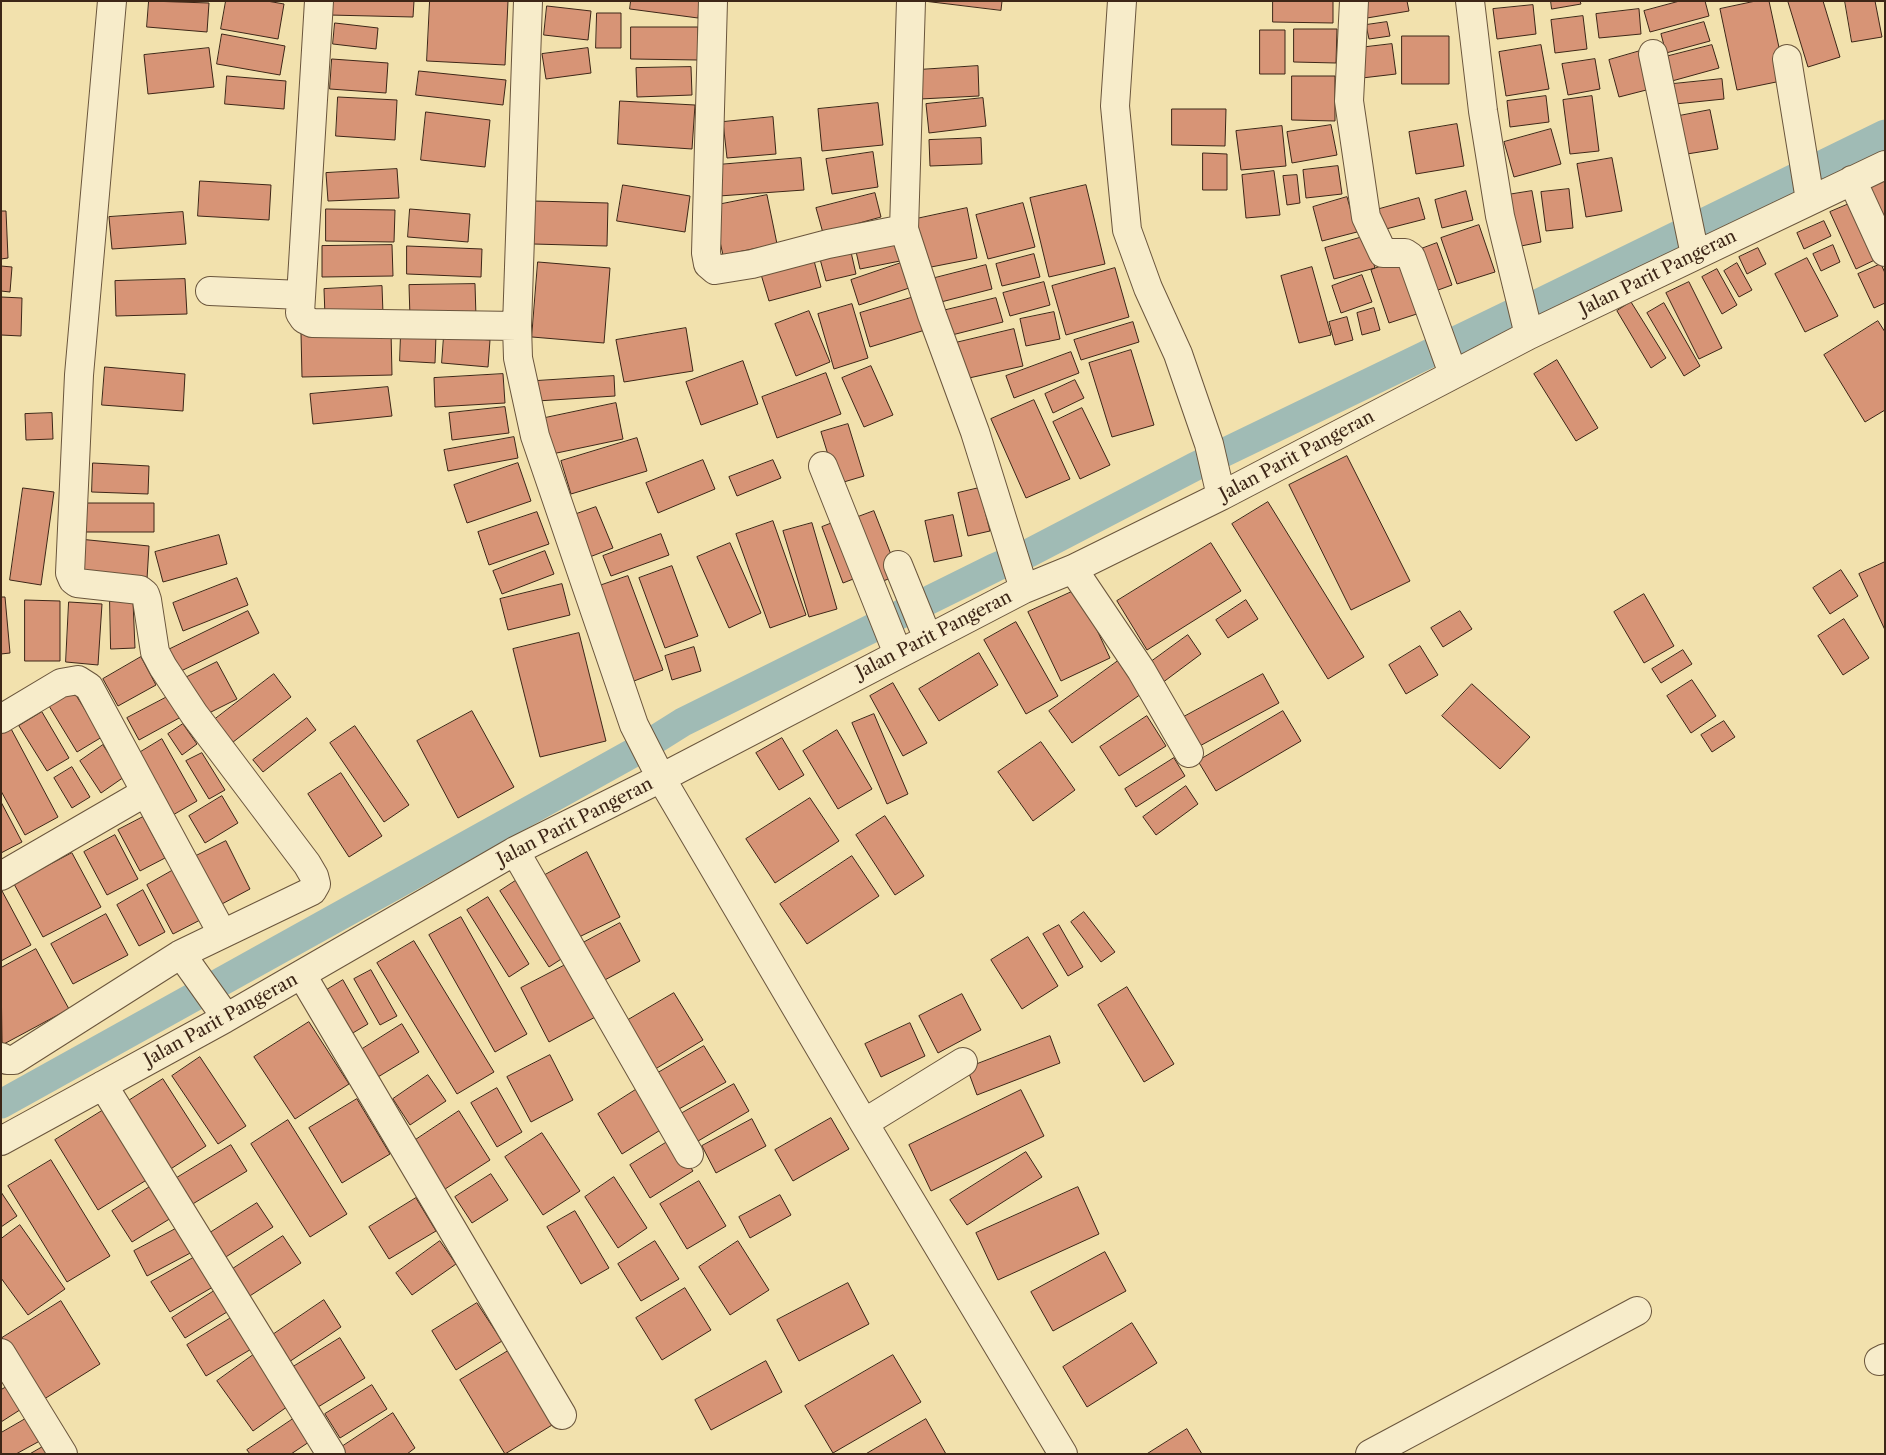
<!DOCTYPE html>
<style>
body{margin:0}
#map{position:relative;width:1886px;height:1455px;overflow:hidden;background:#f2e1ad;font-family:"Libre Caslon Text",serif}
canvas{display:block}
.frame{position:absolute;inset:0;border:2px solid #3d2617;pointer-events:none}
</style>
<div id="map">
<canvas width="1886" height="1455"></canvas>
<div class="frame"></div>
</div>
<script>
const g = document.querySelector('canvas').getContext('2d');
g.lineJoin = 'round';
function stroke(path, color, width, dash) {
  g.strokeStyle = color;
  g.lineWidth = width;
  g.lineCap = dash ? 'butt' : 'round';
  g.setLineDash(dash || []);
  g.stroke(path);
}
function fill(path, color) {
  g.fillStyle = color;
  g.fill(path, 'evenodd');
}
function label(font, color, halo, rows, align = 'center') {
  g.font = font + ' "Libre Caslon Text",serif';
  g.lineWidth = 4.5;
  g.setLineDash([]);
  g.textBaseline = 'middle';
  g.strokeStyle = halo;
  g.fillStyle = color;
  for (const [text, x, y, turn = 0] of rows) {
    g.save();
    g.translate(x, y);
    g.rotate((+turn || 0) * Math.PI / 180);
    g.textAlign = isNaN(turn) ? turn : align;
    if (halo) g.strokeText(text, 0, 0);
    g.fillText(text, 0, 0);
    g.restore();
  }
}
const canal = new Path2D(`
 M1537,304l348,-170
 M1,1104l639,-355 43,-27 313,-155 33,-14 165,-86 317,-153`);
const building = new Path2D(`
 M149,1l60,2 -2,29 -60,-5z
 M226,1h41l17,3 -6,35 -57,-10z
 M330,1h84l-1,16 -84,-2z
 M430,1h78l-3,64 -78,-4z
 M631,1h69l-2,17 -68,-9z
 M924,1h78l-1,9z
 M1273,1h60v22l-60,-1z
 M1364,1h43l2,10 -42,7z
 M1551,1h29l1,3 -29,5z
 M1680,1h25l4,15 -59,16 -6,-21z
 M1756,1h13l17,79 -49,10 -17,-81z
 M1792,1h31l17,56 -32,10 -20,-65z
 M1845,1h30l7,36 -30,5z
 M1533,5l3,29 -39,5 -4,-30z
 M547,6l44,5 -3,29 -44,-5z
 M1639,9l2,25 -42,4 -3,-24z
 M597,13h24v35h-25z
 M1583,16l4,33 -32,4 -4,-33z
 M1387,22l3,14 -21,3 -3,-14z
 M1704,22l6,19 -44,12 -5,-19z
 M335,23l43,5 -2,21 -43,-5z
 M631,27h67v33l-67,-1z
 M1294,29h43l-1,34 -42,-1z
 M1260,30h25v44h-25z
 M222,34l63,12 -5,29 -63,-11z
 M1402,36h47v48h-47z
 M1392,44l4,30 -34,4 -4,-30z
 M1541,45l8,44 -43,7 -7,-44z
 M1712,45l7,23 -47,13 -7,-24z
 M209,48l5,39 -66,7 -4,-39z
 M588,48l3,25 -45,6 -4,-25z
 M1647,49l11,38 -39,10 -10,-37z
 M332,59l56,4 -2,30 -56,-4z
 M1595,59l5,30 -32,6 -6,-31z
 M978,66l1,30 -59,3 -2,-29z
 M691,67l1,28 -55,2 -1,-29z
 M419,71l87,9 -3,25 -87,-10z
 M227,76l59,5 -2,28 -59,-5z
 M1292,76h43v45l-43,-1z
 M1722,79l2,20 -49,5 -2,-20z
 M1546,96l3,26 -39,5 -3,-26z
 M1592,96l7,55 -29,3 -7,-54z
 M338,97l59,3 -2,40 -59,-4z
 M983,98l3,28 -57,7 -3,-29z
 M620,101l75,4 -3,44 -74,-5z
 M878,103l5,42 -61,6 -4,-42z
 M1172,109h54l-1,37 -53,-1z
 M1710,110l8,39 -31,5 -8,-38z
 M426,112l64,8 -5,47 -64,-7z
 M773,117l3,37 -49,4 -4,-36z
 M1457,124l7,42 -48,8 -7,-42z
 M1331,125l6,30 -45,8 -5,-31z
 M1282,126l4,40 -45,4 -5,-39z
 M1551,129l10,35 -47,13 -10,-35z
 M981,138l1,26 -52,2 -1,-26z
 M873,152l5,35 -46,7 -6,-35z
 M1203,153l24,1v36h-24z
 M801,158l3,32 -85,6 -2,-31z
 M1612,158l10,53 -36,6 -9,-53z
 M1338,166l4,28 -36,4 -3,-28z
 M397,169l2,29 -71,3 -2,-28z
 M1274,171l6,44 -34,3 -4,-43z
 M1297,175l3,28 -13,2 -4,-29z
 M1885,178v47l-18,-39z
 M200,181l71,4 -2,35 -71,-4z
 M623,185l67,11 -5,36 -68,-11z
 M1086,185l19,79 -56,13 -19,-79z
 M1569,189l4,39 -27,3 -5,-39z
 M1466,191l7,29 -31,8 -7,-28z
 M1532,191l9,51 -25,5 -9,-52z
 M875,193l6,24 -58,16 -7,-25z
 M767,195l10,49 -54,11 -11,-49z
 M1347,197l10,35 -35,9 -9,-34z
 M1419,198l6,21 -43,11 -6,-20z
 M534,201l74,2 -1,43 -74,-2z
 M1856,201l25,56 -25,12 -26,-57z
 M1023,203l12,44 -47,12 -12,-44z
 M967,208l10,50 -51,10 -10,-49z
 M326,209l69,1 -1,32 -68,-1z
 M410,209l60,5 -2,28 -60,-5z
 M1,211h5l2,47 -7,1z
 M183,212l3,32 -74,5 -3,-32z
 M1824,221l7,15 -27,13 -7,-16z
 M1479,225l16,47 -38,12 -16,-46z
 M1366,236l9,32 -41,11 -9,-31z
 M895,239l5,22 -40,8 -5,-22z
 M1437,243l15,42 -25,9 -14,-42z
 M392,245l1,31 -71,1v-31z
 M1833,245l7,17 -19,9 -8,-17z
 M407,246l75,3 -1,28 -74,-3z
 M1758,248l8,16 -19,10 -8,-17z
 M851,252l5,22 -30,7 -6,-22z
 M1034,254l6,23 -38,9 -6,-22z
 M813,257l8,30 -52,14 -9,-30z
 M1407,257l19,54 -37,12 -18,-53z
 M1807,258l31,58 -33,16 -30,-58z
 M538,262l72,6 -6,75 -72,-6z
 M904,262l8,25 -53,18 -8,-25z
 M1737,263l15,27 -13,7 -15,-26z
 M1881,264l4,9v30l-11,5 -16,-34z
 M986,265l6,24 -51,13 -6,-24z
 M1,266l11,1 -2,25 -9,-1z
 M1312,267l19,68 -32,8 -18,-67z
 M1115,268l14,49 -63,18 -14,-49z
 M1717,269l20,36 -15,9 -20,-37z
 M1362,275l10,27 -31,11 -9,-27z
 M185,279l2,35 -71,2 -1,-35z
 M1044,282l6,23 -40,11 -7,-23z
 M1689,282l33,66 -23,11 -33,-66z
 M475,284l1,33 -66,1 -1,-33z
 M382,286l1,28 -58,2 -1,-27z
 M1,297l21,1 -1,38 -20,-1z
 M914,297l11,33 -55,17 -10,-34z
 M996,298l7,24 -55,14 -6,-25z
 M1631,302l35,56 -15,10 -34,-57z
 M1664,303l36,63 -16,10 -37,-63z
 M852,304l16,54 -34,11 -16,-55z
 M1374,308l6,22 -18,5 -5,-22z
 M809,311l21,51 -34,14 -21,-52z
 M1054,312l6,27 -34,7 -6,-27z
 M1347,317l6,23 -18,5 -6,-23z
 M1878,321l7,11v78l-20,12 -41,-67z
 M1133,322l6,20 -58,18 -7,-20z
 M686,328l7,43 -69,11 -8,-42z
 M1014,329l9,37 -63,14 -9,-36z
 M391,331l1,44 -90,2 -1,-44z
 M401,333l35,2 -1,28 -35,-2z
 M444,336l46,4 -2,27 -46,-4z
 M1131,350l23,75 -42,12 -23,-74z
 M1071,352l8,21 -65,25 -8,-22z
 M1557,360l41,68 -22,13 -42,-67z
 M743,361l15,43 -57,21 -15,-43z
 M871,366l22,49 -29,12 -22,-49z
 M105,367l80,7 -2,37 -81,-6z
 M826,373l15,41 -64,24 -15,-41z
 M503,374l2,29 -70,4 -1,-29z
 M614,376l1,20 -78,5 -1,-20z
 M1075,380l9,18 -31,15 -8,-19z
 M388,387l4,29 -79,8 -3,-30z
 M1034,400l36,79 -44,19 -35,-79z
 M616,403l7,36 -71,15 -7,-36z
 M505,407l4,26 -57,7 -3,-27z
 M1082,408l28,57 -30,14 -27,-57z
 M52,413l1,26 -27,1 -1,-26z
 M848,424l16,52 -27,8 -16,-52z
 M514,437l4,21 -70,13 -4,-21z
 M637,438l10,33 -76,23 -10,-33z
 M1347,456l63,125 -59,29 -62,-125z
 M703,460l12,29 -57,24 -12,-30z
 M773,460l8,18 -44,18 -8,-19z
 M93,463l56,3 -1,28 -56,-2z
 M518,463l13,38 -64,22 -13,-38z
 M23,488l31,4 -13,93 -31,-5z
 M979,488l11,43 -22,5 -10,-43z
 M1268,502l96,155 -36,22 -96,-155z
 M85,503h69v29h-69z
 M596,507l17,41 -26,10 -16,-42z
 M874,511l25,64 -24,9 -25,-64z
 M537,512l12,32 -60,21 -11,-33z
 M953,515l9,41 -28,6 -9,-41z
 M840,520l21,56 -18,7 -21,-56z
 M773,521l33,94 -36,13 -34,-94z
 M812,523l25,86 -28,8 -26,-86z
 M661,534l8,21 -58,21 -8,-20z
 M219,535l8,29 -64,18 -8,-30z
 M79,539l70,7 -2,33 -72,-7z
 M730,543l31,70 -32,15 -32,-71z
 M1211,543l30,48 -94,59 -30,-49z
 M545,551l9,23 -52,20 -9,-23z
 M1885,562v68l-26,-56z
 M672,566l26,70 -33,12 -26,-70z
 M1841,570l17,26 -28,18 -17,-26z
 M628,576l35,94 -29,11 -35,-95z
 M237,578l11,27 -65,26 -10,-28z
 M562,584l8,31 -62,15 -8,-31z
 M1078,589l32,69 -49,23 -33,-69z
 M1644,594l30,52 -30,17 -30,-51z
 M1,597h4l5,56 -9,1z
 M25,600l35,1v60h-35z
 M1246,600l12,19 -30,19 -12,-18z
 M110,601h23l2,47 -24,1z
 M69,602l33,2 -4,61 -32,-3z
 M248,611l11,22 -82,40 -11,-22z
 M1460,611l12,18 -29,18 -12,-19z
 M1844,619l25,39 -26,17 -25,-39z
 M1016,622l42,74 -32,18 -42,-74z
 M579,633l27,108 -66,16 -27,-108z
 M1188,635l13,19 -39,29 -14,-19z
 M1420,646l18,29 -32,19 -17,-29z
 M694,647l7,24 -29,9 -7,-24z
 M1683,650l9,14 -31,19 -9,-14z
 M979,653l19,32 -59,36 -20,-32z
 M141,657l15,28 -38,21 -15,-27z
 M1118,661l23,33 -69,49 -23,-32z
 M217,662l20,37 -32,16 -20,-37z
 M274,674l17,23 -63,49 -18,-23z
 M1263,674l16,29 -83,45 -16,-29z
 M1692,680l24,36 -25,17 -24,-37z
 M893,683l34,60 -24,13 -33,-60z
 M1472,684l58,53 -30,32 -58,-53z
 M74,692l28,45 -25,15 -28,-46z
 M169,696l12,21 -42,23 -12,-22z
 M472,711l42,76 -56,31 -41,-77z
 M1283,711l18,30 -85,50 -18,-30z
 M42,712l27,46 -22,13 -28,-45z
 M874,714l34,80 -21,10 -35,-81z
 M1147,716l19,30 -47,30 -19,-29z
 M307,718l9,12 -53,42 -10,-12z
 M1724,721l11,16 -23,15 -11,-17z
 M183,724l14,20 -15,11 -14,-21z
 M9,725l49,92 -33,18 -24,-44v-62z
 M355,726l54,79 -25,17 -54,-79z
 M837,730l35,59 -34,20 -35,-58z
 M782,738l22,37 -25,15 -23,-37z
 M162,739l35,62 -24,14 -34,-62z
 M1041,742l34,48 -42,31 -35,-49z
 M103,745l21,32 -23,16 -21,-32z
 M202,753l23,37 -16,9 -23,-38z
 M1174,758l11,18 -49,31 -11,-18z
 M72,767l18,30 -18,11 -18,-30z
 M341,773l41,63 -33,21 -41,-63z
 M1186,786l12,18 -42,31 -13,-18z
 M222,796l16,27 -33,20 -16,-27z
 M810,798l29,43 -64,42 -29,-44z
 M1,802l21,40 -21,11z
 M885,816l39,60 -29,19 -39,-60z
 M143,817l22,41 -25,13 -22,-41z
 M115,835l23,44 -31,16 -23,-43z
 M226,841l24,48 -30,16 -24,-49z
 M587,852l33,65 -43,21 -32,-63z
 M72,853l29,54 -58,30 -29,-53z
 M852,856l27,40 -72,48 -27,-40z
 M177,868l27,50 -31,16 -26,-49z
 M523,876l49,76 -23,15 -49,-76z
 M1,889l30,56 -30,16z
 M143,890l22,42 -26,14 -22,-41z
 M488,897l41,67 -20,13 -42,-67z
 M1084,912l31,40 -14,10 -30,-40z
 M106,914l22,41 -55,29 -22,-40z
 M461,917l66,117 -32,18 -66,-117z
 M620,923l20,38 -39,21 -20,-38z
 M1059,925l24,42 -15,9 -25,-42z
 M1028,937l30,49 -36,23 -31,-49z
 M414,941l80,131 -37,22 -80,-131z
 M36,949l33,60 -67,36 -1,-77z
 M571,962l28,53 -50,27 -28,-54z
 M371,970l26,46 -17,9 -26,-46z
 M343,980l25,44 -22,13 -26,-43z
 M1127,987l47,77 -30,18 -46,-77z
 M674,993l29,47 -51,31 -29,-48z
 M962,994l19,36 -43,23 -19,-37z
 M309,1022l40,62 -54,35 -41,-62z
 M910,1023l15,33 -44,21 -16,-33z
 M402,1024l17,28 -46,28 -17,-27z
 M1050,1036l10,27 -83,32 -10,-27z
 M704,1046l22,36 -54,31 -21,-36z
 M550,1055l23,45 -42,22 -24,-45z
 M200,1057l46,69 -28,18 -46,-68z
 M428,1075l18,26 -36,24 -17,-26z
 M163,1079l43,67 -40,26 -44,-67z
 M734,1084l15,27 -56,33 -16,-28z
 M497,1088l25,44 -25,15 -26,-44z
 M637,1089l25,40 -40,25 -24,-40z
 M1021,1090l23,46 -113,55 -22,-46z
 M357,1099l33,55 -48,29 -33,-55z
 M110,1106l43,70 -55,34 -43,-70z
 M459,1111l31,49 -48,31 -31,-48z
 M831,1118l18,31 -56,32 -18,-31z
 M752,1119l14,27 -50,27 -14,-27z
 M288,1120l59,94 -37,23 -59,-93z
 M542,1133l38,58 -37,24 -38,-58z
 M672,1139l21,32 -43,27 -20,-33z
 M231,1145l16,26 -56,34 -16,-26z
 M1026,1152l16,25 -75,48 -17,-25z
 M51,1160l59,96 -43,26 -59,-96z
 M491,1174l17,26 -36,23 -17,-26z
 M614,1177l33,51 -29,20 -33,-51z
 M699,1181l27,45 -39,23 -27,-45z
 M156,1183l20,32 -44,27 -20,-31z
 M1078,1187l21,47 -101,46 -22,-47z
 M1,1192l16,24 -16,11z
 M780,1195l11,20 -41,23 -11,-21z
 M416,1198l20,33 -47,28 -20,-32z
 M257,1203l16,24 -52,33 -16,-24z
 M575,1211l34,57 -28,16 -34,-57z
 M20,1225l45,64 -37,26 -27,-37v-39z
 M183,1225l13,25 -49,26 -13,-25z
 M283,1236l18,27 -56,36 -17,-27z
 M440,1241l16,23 -44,31 -16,-22z
 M655,1241l24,38 -38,22 -23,-37z
 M738,1241l31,49 -39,25 -31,-48z
 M1105,1252l21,39 -73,40 -22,-39z
 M200,1254l18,30 -48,28 -19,-30z
 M848,1283l21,41 -70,37 -22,-41z
 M222,1286l13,21 -50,31 -13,-20z
 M685,1288l26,42 -49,30 -26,-42z
 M324,1300l17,27 -52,35 -18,-26z
 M61,1301l39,63 -59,37 -39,-63z
 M477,1303l25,38 -46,29 -24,-39z
 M239,1313l19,32 -52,31 -19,-31z
 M1132,1323l25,40 -70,44 -24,-40z
 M340,1338l25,40 -47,29 -25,-40z
 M513,1348l44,74 -52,32 -45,-74z
 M256,1353l35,51 -38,27 -36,-50z
 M893,1355l28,47 -88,51 -28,-47z
 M766,1361l16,31 -71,38 -16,-30z
 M12,1384l14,22 -25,16v-32z
 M372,1385l15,24 -47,29 -15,-24z
 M393,1413l22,35 -8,6h-63l-4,-6z
 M34,1414l13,23 -31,17h-15v-21z
 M296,1417l16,23 -21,14h-41l-3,-4z
 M926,1419l20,35h-80z
 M1187,1429l15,25h-55z
 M46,1445l5,9h-21z`);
const minor = new Path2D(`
 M319,1l-19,312 4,6 8,4 205,3
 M528,1l-11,325 1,32 17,78 99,289 27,53 203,345 199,331
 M713,1l-7,252 2,11 7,6 37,-6 76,-20 76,-15 28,86 43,117 49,157
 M1122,1l-7,105 12,124 21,58 30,66 31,90 12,52
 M1354,1l-5,100 17,116 17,36h22l6,4 42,117
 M1470,1l13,110 17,105 29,119
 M1653,54l42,201
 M1787,59l23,141
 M1852,180l33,72
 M904,229l7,-228
 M210,291l91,4
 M823,466l75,188
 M898,565l30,74
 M1073,569l68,101 48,83
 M1,719l60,-36 17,-3 11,7 133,246
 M515,851l174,303
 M1,876l145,-84
 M181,954l37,52 6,13
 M302,975l260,440
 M1,1057l6,3h7l167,-106 131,-63 4,-7 -2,-8 -7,-12 -113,-150 -31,-47 -8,-15 -8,-52 -2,-6 -5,-4 -63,-7 -4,-3 -3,-7 9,-198 33,-374
 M103,1085l228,369
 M864,1123l99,-61
 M1,1141l223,-122 291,-168 146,-73 363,-189 49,-20 148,-73 308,-161 356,-170
 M1,1353l62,101
 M1879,1361l6,-3
 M1370,1454l267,-143`);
const streetNames = [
 ["Jalan Parit Pangeran",1658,273,-26],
 ["Jalan Parit Pangeran",1297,456,-28],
 ["Jalan Parit Pangeran",934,635,-27],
 ["Jalan Parit Pangeran",575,822,-27],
 ["Jalan Parit Pangeran",221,1020,-29]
];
stroke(canal, '#a0bbb5', 29);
fill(building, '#d79476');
stroke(building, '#3d2617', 1);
stroke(minor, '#6a553c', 30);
stroke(minor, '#f7ecca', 28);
label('18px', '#3d2617', '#f7ecca', streetNames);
</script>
